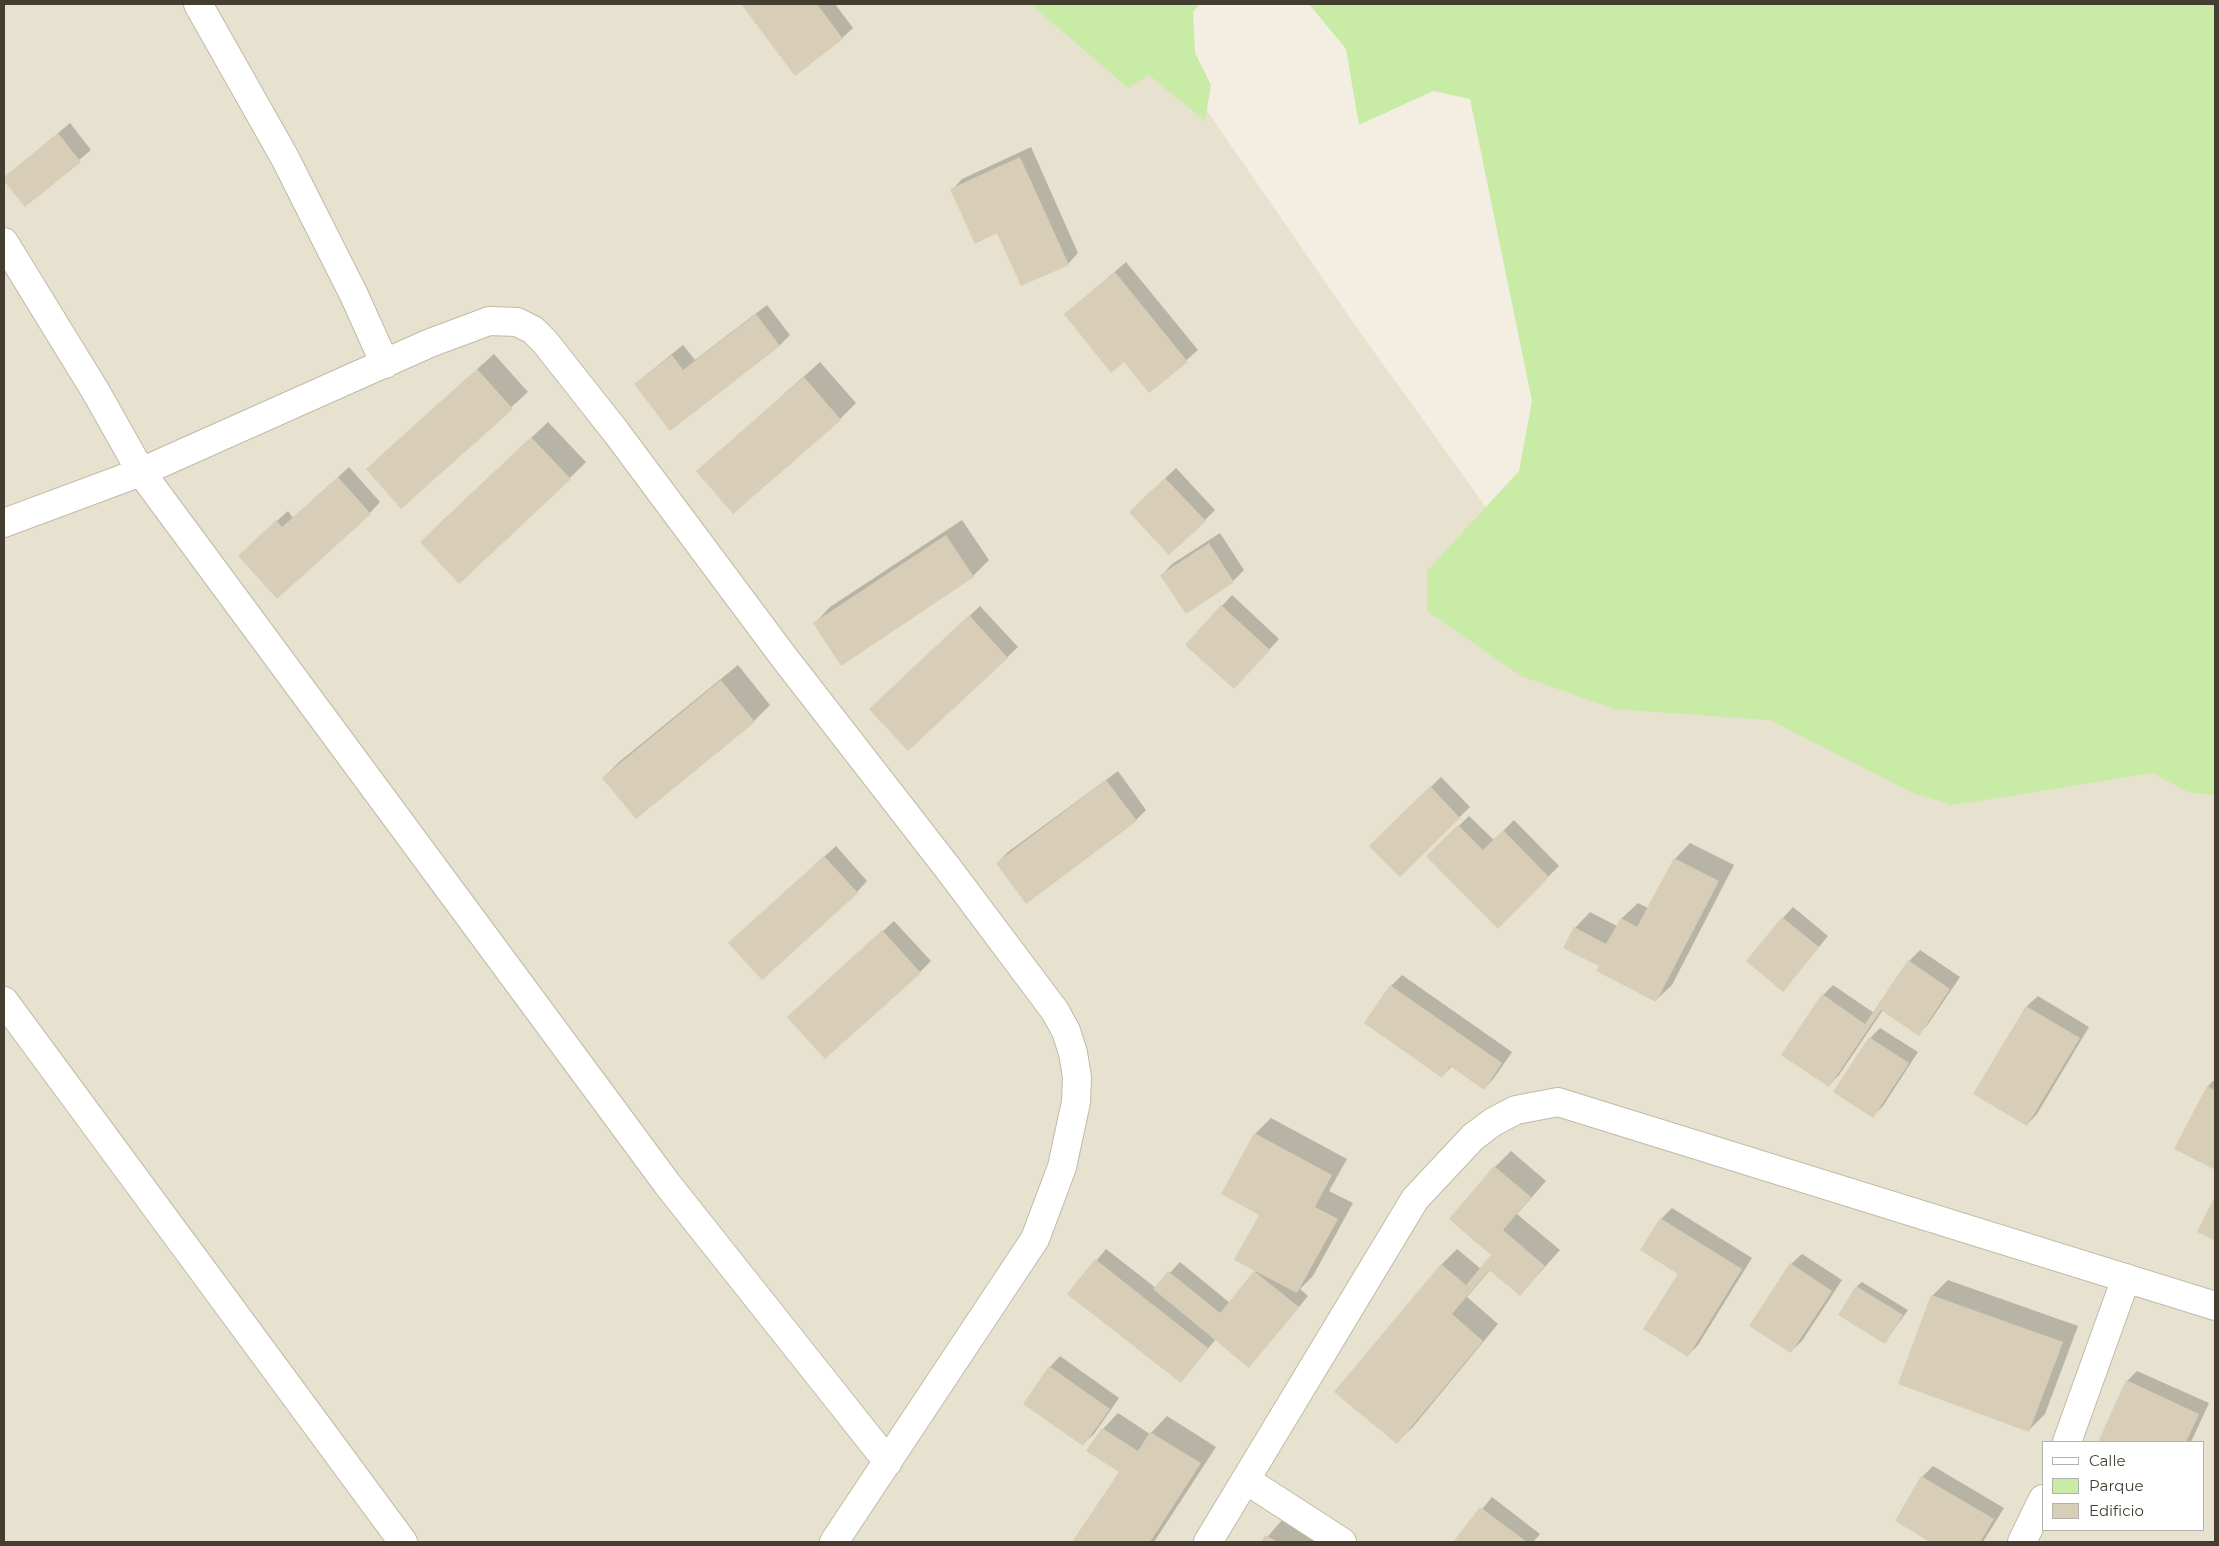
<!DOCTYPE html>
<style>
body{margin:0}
#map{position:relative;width:2219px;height:1546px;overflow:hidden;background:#f3eee1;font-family:Montserrat,sans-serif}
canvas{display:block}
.frame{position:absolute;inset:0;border:5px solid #443e31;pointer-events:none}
.legend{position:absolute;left:2042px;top:1441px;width:162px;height:90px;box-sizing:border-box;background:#fff;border:1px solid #b4b2ad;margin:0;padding:6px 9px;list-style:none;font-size:15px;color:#443e31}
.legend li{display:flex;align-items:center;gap:10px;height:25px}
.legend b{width:25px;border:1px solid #b4b2ad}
</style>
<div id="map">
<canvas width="2219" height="1546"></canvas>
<div class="frame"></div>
<ul class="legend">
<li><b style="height:6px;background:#fff"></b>Calle</li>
<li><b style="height:14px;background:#c8eca5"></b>Parque</li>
<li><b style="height:14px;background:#d8ceb8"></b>Edificio</li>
</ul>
</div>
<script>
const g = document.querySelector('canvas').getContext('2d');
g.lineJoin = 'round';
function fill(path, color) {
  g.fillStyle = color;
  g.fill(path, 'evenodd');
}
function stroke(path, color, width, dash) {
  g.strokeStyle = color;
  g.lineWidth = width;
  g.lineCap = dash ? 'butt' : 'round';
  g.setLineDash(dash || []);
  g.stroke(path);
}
const residential = new Path2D(`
 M4,4h1135l31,53 187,271 162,225 696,176v813h-2211zM2043,1442h160v88h-160z`);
const green = new Path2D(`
 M1031,4h169l-7,8 2,41 16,32 -6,36 -56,-46 -21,13z
 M1309,4h906v791l-27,-3 -36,-19 -199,32 -38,-11 -145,-74 -155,-11 -94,-33 -94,-65v-40l92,-100 13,-70 -62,-302 -37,-8 -74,34 -13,-76z`);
const shadow = new Path2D(`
 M742,4h93l18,24 -11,10 -47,36z
 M70,123l21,27 -66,55 -21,-26z
 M1031,147l47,106 -10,11 -70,-32 -46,-42 10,-11z
 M1126,262l72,88 -48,42 -26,-32 -58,-46z
 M767,305l23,30 -11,11 -144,38 48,-39 12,15z
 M494,354l34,38 -127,115 -17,-54z
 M820,362l36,41 -16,16 -142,52z
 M548,422l38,40 -16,16 -133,48z
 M349,467l31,35 -10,11 -120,32 38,-34 5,7z
 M1176,468l39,42 -10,10 -64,-19z
 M962,520l27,40 -16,16 -132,88 -26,-41 15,-16z
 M1220,533l24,37 -11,11 -71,-6 10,-11z
 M1232,595l47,44 -35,38 -22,-71z
 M980,606l38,41 -110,103 -27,-51z
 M738,665l32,40 -16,16 -118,96 -33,-39 16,-16z
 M1118,771l28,39 -10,10 -139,43 11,-11z
 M1441,777l29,30 -70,68 -29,-29z
 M1469,816l25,24 20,-20 45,46 -61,61 -70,-71z
 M1690,843l44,22 -62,120 -16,15 -55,-34 -26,-38 15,-16 27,14 5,-8 16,-15 10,5 27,-49z
 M836,846l31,35 -10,11 -117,41z
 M1793,907l35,29 -45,54v-72z
 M894,921l37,40 -11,11 -121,35z
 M1920,950l40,27 -31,46 -10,11 -36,-24 -44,65 -11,11 -5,-91 10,-10 41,28 35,-52z
 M1402,975l110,77 -18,26 -10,11 -32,-23 -10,10 -76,-53 25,-37z
 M2038,996l51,31 -52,87 -10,11 -52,-32 52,-87z
 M1880,1028l38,24 -35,54 -10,10 -3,-78z
 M2215,1079v89l-39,-20 32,-62z
 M1271,1118l76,41 -18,32 24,12 -40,73 -13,13 8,7 -49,59 -43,-16 -35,42 -112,-87 37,-45 50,39 24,-26 50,41 27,-33 3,-56 -37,-21 32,-59z
 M1511,1151l35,30 -29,33 43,36 -40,45 -30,-25 -23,27 31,27 -85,103 -16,15 -62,-51 107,-127 15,-15 24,20 12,-15 2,-87z
 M1672,1208l80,50 -54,87 -10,10 -8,-81 -38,-25 19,-30z
 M1802,1254l40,26 -40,61 -11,10v-87z
 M1948,1280l130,46 -33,88 -16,16 -97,-134z
 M1862,1282l46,28 -23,32 -28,-56z
 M1060,1356l59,42 -25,36 -11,10 -33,-77z
 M2137,1371l72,32 -18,39h-92l28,-61z
 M1118,1413l32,21 17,-18 49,31 -62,95h-80l47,-70 -18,-43z
 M1933,1466l71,42 -21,34h-50l-37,-22 26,-43z
 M1492,1497l48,37 -7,8h-78z
 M1282,1520l40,22h-59z`);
const building = new Path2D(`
 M741,4h76l26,35 -48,37z
 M58,133l23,29 -56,45 -21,-26v-4z
 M1020,157l49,108 -48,21 -24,-53 -22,11 -25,-55z
 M1115,272l73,90 -39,31 -25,-31 -13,11 -47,-59z
 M756,314l24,32 -110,85 -36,-47 38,-29 11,15z
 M477,369l36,40 -112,100 -35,-40z
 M804,377l37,43 -108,94 -37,-43z
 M531,437l40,42 -112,105 -39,-42z
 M338,477l33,37 -94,85 -39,-43 38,-36 6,7z
 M1165,478l41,43 -37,34 -40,-43z
 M946,535l28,42 -133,89 -28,-43z
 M1209,543l25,39 -48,32 -26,-39z
 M1221,605l49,45 -36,39 -49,-44z
 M969,615l39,43 -100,93 -39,-42z
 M721,680l34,42 -119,97 -34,-41z
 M1106,780l31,41 -111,83 -30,-41z
 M1430,786l30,32 -60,59 -31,-31z
 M1458,825l25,25 20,-20 46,47 -51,52 -72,-73z
 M824,856l34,37 -96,87 -34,-37z
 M1674,858l45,23 -63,121 -60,-31 3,-5 -36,-18 11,-21 32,17 15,-26 16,9z
 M1782,917l37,30 -36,45 -37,-31z
 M882,930l39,43 -96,86 -38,-42z
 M1908,960l42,29 -31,47 -38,-26 -52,77 -48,-32 41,-61 43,30z
 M1390,985l112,78 -18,27 -34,-24 -8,12 -78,-55z
 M2026,1006l54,32 -53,88 -54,-32z
 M1869,1037l40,26 -36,55 -40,-26z
 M2207,1086l8,4v80l-41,-21z
 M1254,1133l78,42 -17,32 23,12 -41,74 -63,-33 25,-45 -38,-21z
 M1494,1166l37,31 -28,33 42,36 -25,30 -31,-26 -37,44 31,27 -86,103 -63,-52 107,-128 25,21 25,-30 -42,-36z
 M2215,1196v45l-18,-9z
 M1660,1218l82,51 -54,88 -45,-28 35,-55 -38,-24z
 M1095,1259l113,89 -27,35 -114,-89z
 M1790,1263l42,28 -41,62 -42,-27z
 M1168,1271l52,42 34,-42 45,36 -50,61 -96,-79z
 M1856,1286l47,29 -18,29 -47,-29z
 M1931,1295l132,47 -34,90 -131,-48z
 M1049,1366l61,43 -27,37 -60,-42z
 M2126,1380l73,34 -13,28h-88z
 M1102,1428l36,23 12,-19 51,31 -51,79h-78l47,-70 -33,-21z
 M1921,1476l73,43 -14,23h-50l-35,-21z
 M1480,1507l47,35h-74z
 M1265,1535l13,7h-17z`);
const minor = new Path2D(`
 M198,4l87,154 69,137 31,69
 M4,242l92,150 45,80 527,713 220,277
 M4,523l137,-51 289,-129 59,-22 28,1 16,8 12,12 71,90 167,224 167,215 105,140 11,20 7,22 4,24 -1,25 -14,65 -27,72 -201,303
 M4,1001l399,541
 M2067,1442l59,-164
 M1246,1480l96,62
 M1208,1542l207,-343 58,-62 20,-15 23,-12 42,-8 657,204
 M2022,1542l21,-43`);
fill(residential, '#e7e1cf');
fill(green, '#c8eca5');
fill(shadow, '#0003');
fill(building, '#d8ceb8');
stroke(minor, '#c1baa6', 30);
stroke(minor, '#fff', 28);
</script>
